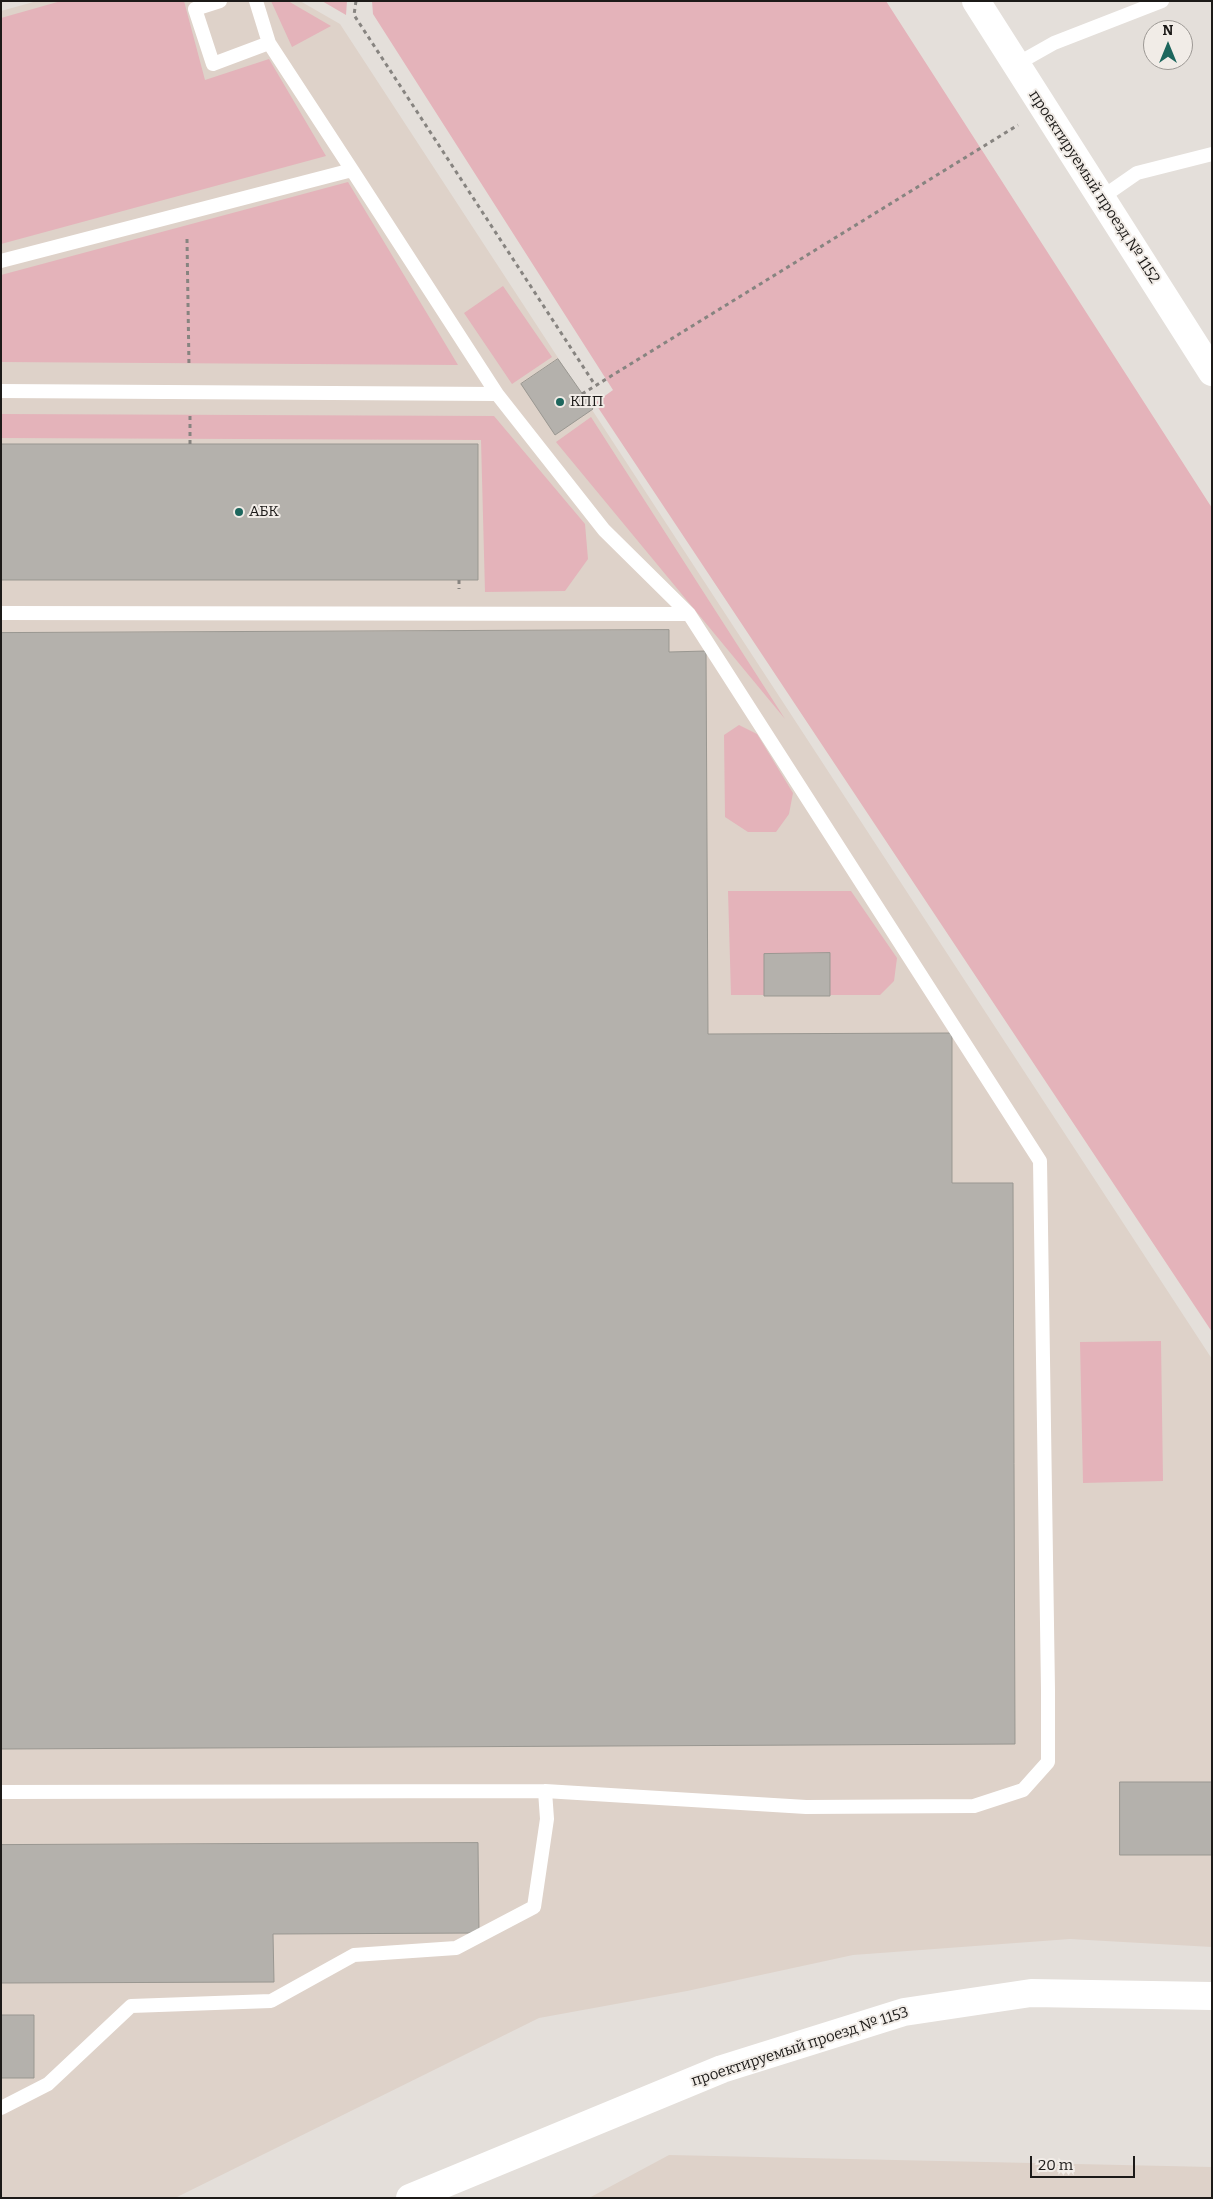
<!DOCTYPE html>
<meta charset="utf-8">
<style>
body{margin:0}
#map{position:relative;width:1213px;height:2199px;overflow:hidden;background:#e4dfda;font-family:Bitter,serif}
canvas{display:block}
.frame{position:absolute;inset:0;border:2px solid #1c1a18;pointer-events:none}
.north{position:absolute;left:1143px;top:20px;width:50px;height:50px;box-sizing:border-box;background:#f1ece7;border:1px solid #9c9894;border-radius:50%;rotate:0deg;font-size:14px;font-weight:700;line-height:20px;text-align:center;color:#1c1a18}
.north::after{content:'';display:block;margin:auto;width:18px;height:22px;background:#1d665d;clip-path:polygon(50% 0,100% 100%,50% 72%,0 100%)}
.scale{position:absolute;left:1030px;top:2156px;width:105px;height:22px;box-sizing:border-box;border:2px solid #1c1a18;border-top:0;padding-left:6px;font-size:15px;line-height:18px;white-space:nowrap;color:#1c1a18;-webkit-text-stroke:4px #f1ece7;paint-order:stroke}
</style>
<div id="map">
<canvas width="1213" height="2199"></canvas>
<div class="frame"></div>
<div class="north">N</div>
<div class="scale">20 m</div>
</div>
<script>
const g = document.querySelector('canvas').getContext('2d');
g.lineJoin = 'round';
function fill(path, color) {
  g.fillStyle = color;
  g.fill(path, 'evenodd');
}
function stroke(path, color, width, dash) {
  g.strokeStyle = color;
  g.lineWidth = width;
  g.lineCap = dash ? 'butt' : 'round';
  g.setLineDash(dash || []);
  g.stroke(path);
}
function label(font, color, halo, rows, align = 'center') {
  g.font = font + ' Bitter,serif';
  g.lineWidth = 4;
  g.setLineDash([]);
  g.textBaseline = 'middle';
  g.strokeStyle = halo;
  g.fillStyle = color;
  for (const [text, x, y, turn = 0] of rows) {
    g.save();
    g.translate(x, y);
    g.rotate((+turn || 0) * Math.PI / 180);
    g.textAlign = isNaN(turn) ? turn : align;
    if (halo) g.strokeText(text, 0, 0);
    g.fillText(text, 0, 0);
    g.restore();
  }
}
const built = new Path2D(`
 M37,1h263l40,23 872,1335v588l-142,-8 -217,16 -166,36 -148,27 -364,180h-174v-2187z
 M669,2155l543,12v31h-623z`);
const green = new Path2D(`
 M61,1h123l21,79 64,-21 57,97 -325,88v-226z
 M271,1h17l43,25 -39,21z
 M322,1h25l-1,14z
 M372,1h514l326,507v824l-617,-929 18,-13 -240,-376z
 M348,182l110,183 -457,-3v-87z
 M503,286l49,71 -40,27 -48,-71z
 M1,414l493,2 91,108 3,35 -23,32 -80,1 -4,-152 -480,-2z
 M591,417l194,302 -229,-277z
 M739,725l18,9 36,59 -4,21 -13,18h-28l-23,-15 -1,-82z
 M728,891h123l46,67 -3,23 -14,14h-149z
 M1161,1341l2,140 -80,2 -3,-141z`);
const building = new Path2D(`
 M558,359l35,50 -38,26 -34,-51z
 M1,444h477v136h-477z
 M669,630v22l37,-1 2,383 244,-1v150h61l2,561 -1014,5v-1116z
 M830,953v43h-66v-42z
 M1120,1782h92v73h-92z
 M478,1843l1,90 -206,1 1,48 -273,1v-138z
 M1,2015h33v63h-33z`);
const path = new Path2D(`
 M356,1l-2,14 241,370
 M187,239l2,128
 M582,394l436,-269
 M190,416v28
 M459,580v9`);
const service = new Path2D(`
 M220,1l-25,8 18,55 56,-21
 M256,1l13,42 83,127
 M1015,65l39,-22 108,-42
 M1101,198l36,-25 75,-19
 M1,261l351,-91 145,224 107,136 85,84 351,547 8,529v72l-25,28 -49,16 -168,1 -261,-16 -544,1
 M1,391l496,3
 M1,613l688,1
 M1,2108l47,-24 83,-78 140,-5 83,-46 102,-7 78,-41 13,-88 -2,-28`);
const minor = new Path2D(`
 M976,1l236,371
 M410,2198l312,-129 182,-57 127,-19 181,3`);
const markers = [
 [560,402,5,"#1d665d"],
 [239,512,5,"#1d665d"]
];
const streetNames = [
 ["проектируемый проезд № 1152",1094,187,57],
 ["проектируемый проезд № 1153",800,2047,-18]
];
const poiNames = [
 ["КПП",570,402],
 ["АБК",249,512]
];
fill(built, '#ded2c9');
fill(green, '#e4b3ba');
fill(building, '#b4b1ac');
stroke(building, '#999791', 1);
stroke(path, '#878480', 3, [4, 4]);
stroke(service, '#fff', 14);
stroke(minor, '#fff', 28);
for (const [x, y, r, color] of markers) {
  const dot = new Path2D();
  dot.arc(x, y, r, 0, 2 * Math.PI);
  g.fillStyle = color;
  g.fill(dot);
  stroke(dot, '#f1ece7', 2);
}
label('15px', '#1c1a18', '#f1ece7', streetNames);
label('15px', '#1c1a18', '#f1ece7', poiNames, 'left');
</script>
